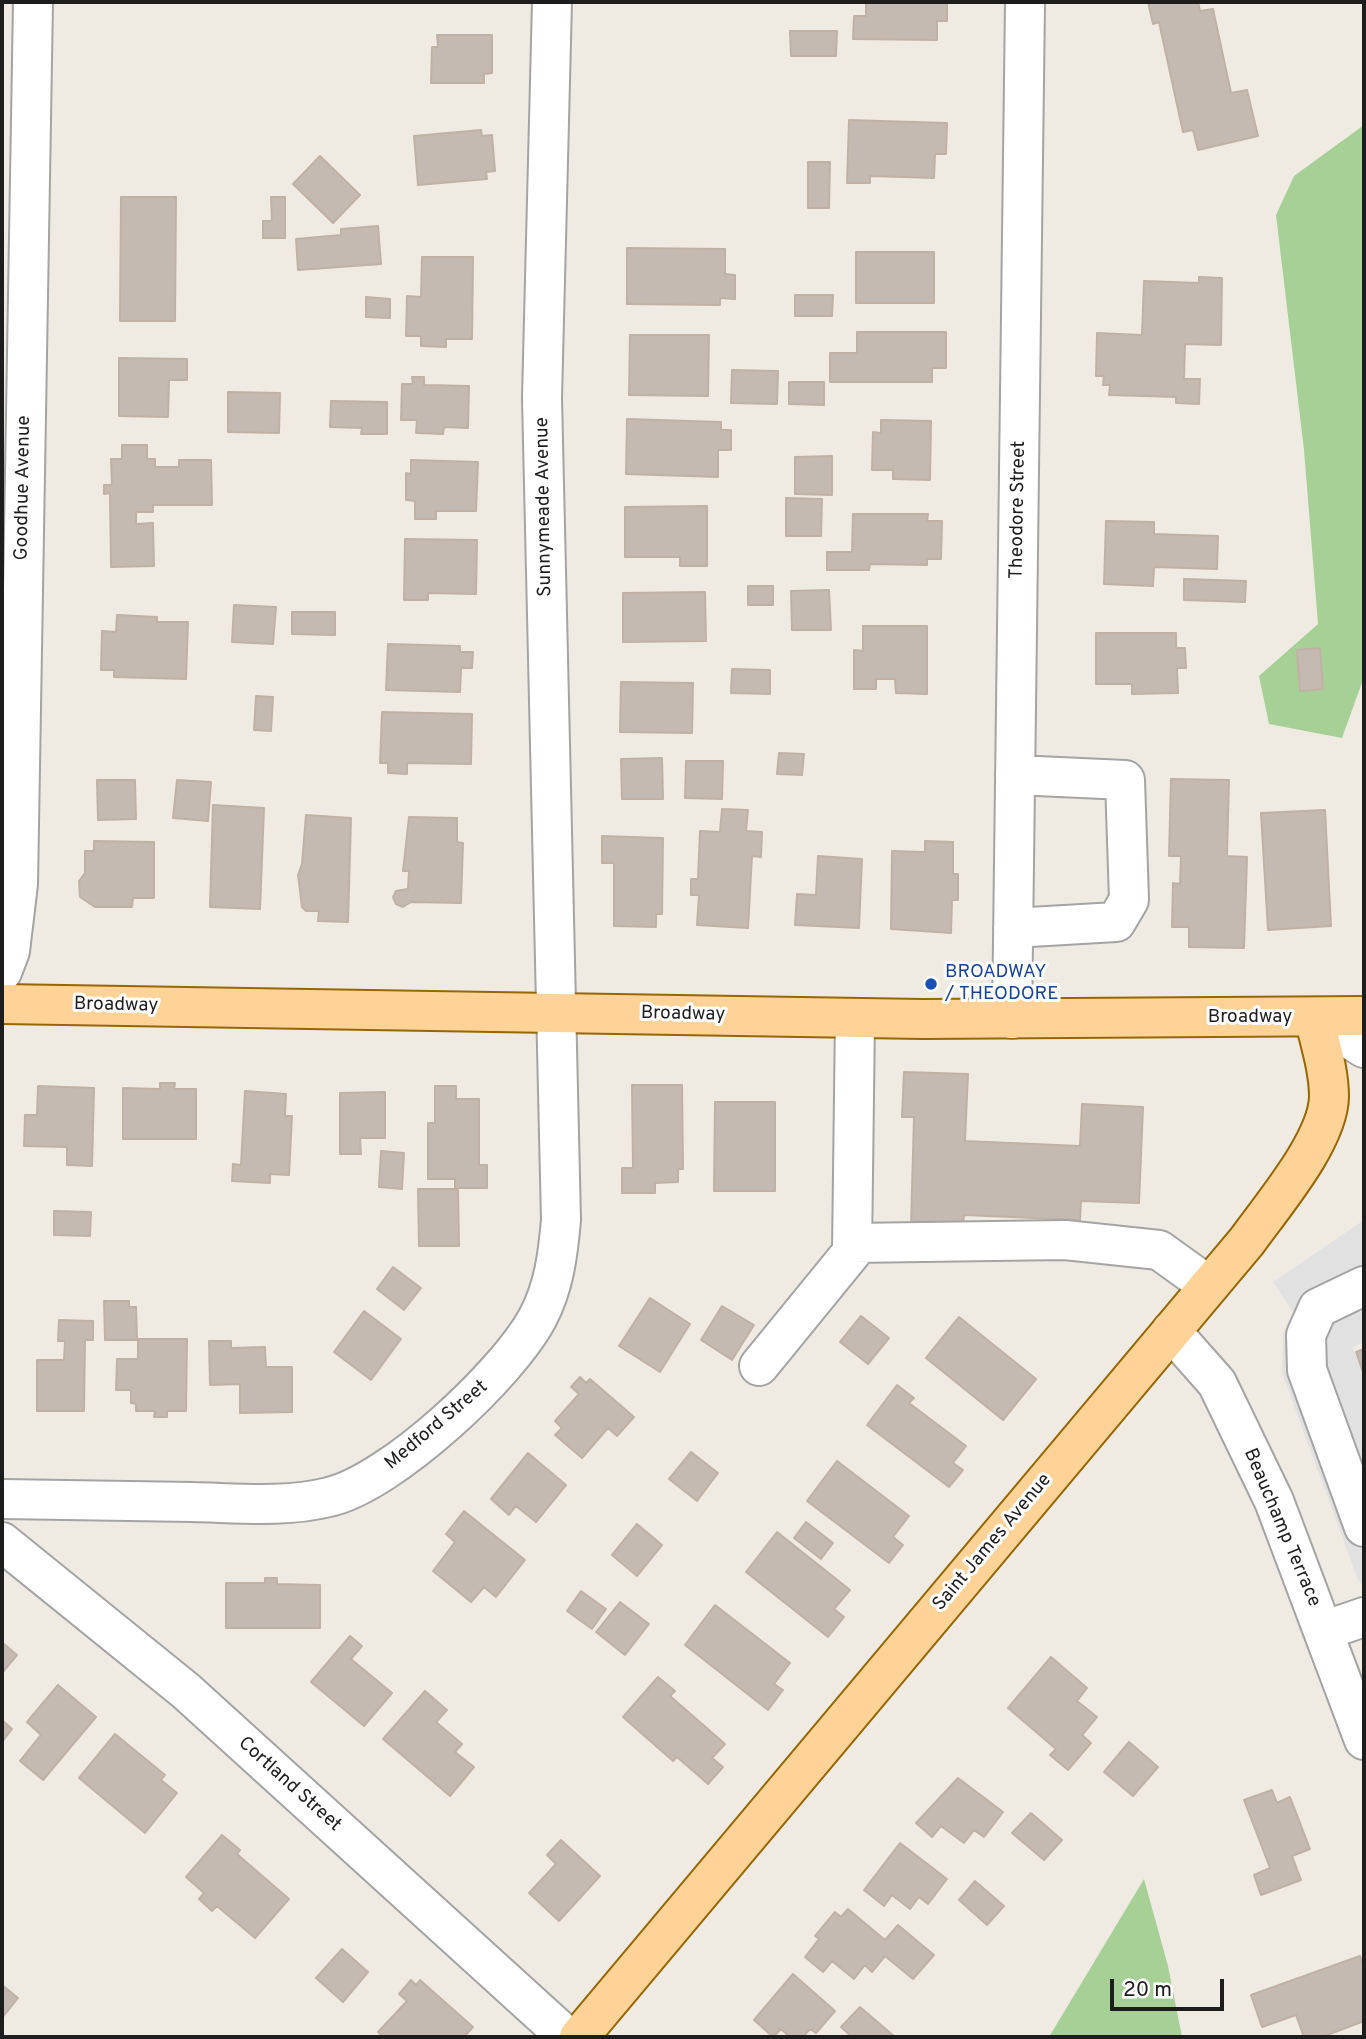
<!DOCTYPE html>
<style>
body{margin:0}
#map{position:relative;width:1366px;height:2039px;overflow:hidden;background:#efebe3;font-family:Overpass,sans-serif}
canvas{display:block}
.frame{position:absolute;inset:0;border:4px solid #1d1d1d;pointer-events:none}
.scale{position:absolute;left:1110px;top:1979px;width:114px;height:32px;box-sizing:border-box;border:4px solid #1d1d1d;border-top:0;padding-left:9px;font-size:21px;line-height:24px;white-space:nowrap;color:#1d1d1d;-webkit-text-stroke:5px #fff;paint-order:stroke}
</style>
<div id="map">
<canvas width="1366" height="2039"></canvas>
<div class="frame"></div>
<div class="scale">20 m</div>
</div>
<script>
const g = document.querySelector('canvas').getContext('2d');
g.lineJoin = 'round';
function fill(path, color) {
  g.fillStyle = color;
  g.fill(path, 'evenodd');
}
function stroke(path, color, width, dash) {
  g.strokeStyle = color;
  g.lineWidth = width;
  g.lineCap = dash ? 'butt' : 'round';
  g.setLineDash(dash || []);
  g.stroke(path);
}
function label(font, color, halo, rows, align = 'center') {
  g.font = font + ' Overpass,sans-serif';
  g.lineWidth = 6;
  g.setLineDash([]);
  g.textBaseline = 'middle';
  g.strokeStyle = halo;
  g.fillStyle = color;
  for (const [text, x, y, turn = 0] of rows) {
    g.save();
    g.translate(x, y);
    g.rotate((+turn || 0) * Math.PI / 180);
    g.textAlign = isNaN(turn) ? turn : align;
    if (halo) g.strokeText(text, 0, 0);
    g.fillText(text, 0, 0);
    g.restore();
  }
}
const forest = new Path2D(`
 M1364,125v552l-22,61 -73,-14 -10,-48 59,-52 -14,-174 -28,-235 18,-39z
 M1144,1879l24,87 14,71h-133z`);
const parking = new Path2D(`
 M1364,1220v122l-12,5 12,28v211l-6,-6 -76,-207 1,-38 11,-21 -21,-32z`);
const building = new Path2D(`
 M866,2h81v19h-10v19l-84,-1 1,-23h12z
 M1148,2h50l2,9 13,-2 18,84 16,-3 11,46 -60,14 -5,-20 -10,2 -24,-110 -6,2z
 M790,31h47l-1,25h-45z
 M437,35h55v38l-8,1v9h-53l1,-36h6z
 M849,120l98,3 -1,31h-11l-1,24 -64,-2v7h-23z
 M481,130l1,6 10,-1 3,36 -9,1 1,7 -69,6 -4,-49z
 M320,156l40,39 -27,28 -40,-39z
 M808,162h22l-1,46h-21z
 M121,197h55l-1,124h-55z
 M271,197h14v41h-22v-17h9z
 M378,226l3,38 -83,6 -2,-31 45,-4v-6z
 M627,248l98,1v25l10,1v24l-15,-1v7l-93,-1z
 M856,252h78v51h-78z
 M422,257h51l-1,82h-26v8l-25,-1v-10h-15l1,-40 14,1z
 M1199,277l23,1 -1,67 -36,-1 -1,35h16l-1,25 -23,-1v-6l-67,-2 1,-10h-7l1,-9h-8l1,-43 45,2 2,-54 55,2z
 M795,295h38l-1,21h-37z
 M366,297l24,2v19l-24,-1z
 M857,332h89v36h-14v14h-102v-29h27z
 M630,335h79l-1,61 -79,-1z
 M119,358l68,1v21h-18l-1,37 -49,-1z
 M732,370l46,1 -1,33 -46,-1z
 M412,377h12v8l45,1 -1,42 -24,-1 -1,7 -27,-1 1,-13h-16l1,-36h11z
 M789,382h35v23l-35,-1z
 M228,392l52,1 -1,40 -51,-1z
 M331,401l56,1v32h-26l1,-6 -32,-1z
 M627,419l94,3v8h10v20h-13v27l-92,-3z
 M881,420l50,1 -1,59 -37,-1v-9h-21l1,-38 8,1z
 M122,445h25v14h8v8h24v-7h32l1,45h-59v7h-17v12l17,-1 1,43 -43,1 -1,-74 -6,1v-9h8l-1,-26h11z
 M832,456v39l-37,-1v-37z
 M411,460l67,2 -2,49h-40v8h-21v-18l-9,-1v-27l5,1z
 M786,498l36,1 -1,37h-35z
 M707,506v60h-27v-9h-55v-50z
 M853,514h75l-1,7h15l-1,38h-14v6l-57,-1 -1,6h-42v-18h25z
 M1106,521l48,1v12l64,2 -1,33 -63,-2 -1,19 -49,-2z
 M405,539l72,1 -1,54 -48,-1v7h-24z
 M1184,579l62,2 -1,21 -61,-2z
 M748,586h25v19h-25z
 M829,590l2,40h-39l-1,-39z
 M705,592l1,49 -83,1v-49z
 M234,605l42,2 -3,37 -41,-2z
 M292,612h43v23l-43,-1z
 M117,615l40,2v5h31l-2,57 -72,-2v-7h-13l1,-39 14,1z
 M863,626h64v68l-31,-1 -1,-14h-19v10h-22v-39l9,1z
 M1096,633h80v15h9l1,20h-9l1,25 -46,1v-10h-36z
 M388,644l72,2v6h13l-1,16h-11l-1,24 -74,-2z
 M1320,648l3,41 -23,2 -3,-41z
 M732,669l38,1v24l-39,-1z
 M621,682l72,1 -1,50 -72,-1z
 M256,696l17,1 -2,34 -17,-1z
 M382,712l90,2 -1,50 -64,-1v11l-19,-1v-10h-8z
 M779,753l25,1 -2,21 -25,-1z
 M662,758l1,41h-41l-1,-40z
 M686,761h37l-1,38 -37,-1z
 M1171,779l58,1 -2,76 20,1 -3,91 -55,-1v-20h-17l1,-44 7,1 1,-28h-12z
 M97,780h38l1,39 -38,1z
 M177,780l34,2 -3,39 -35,-3z
 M213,805l51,3 -4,101 -50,-2z
 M722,809l26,1 -2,21 16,1 -1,25 -9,-1 -4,72 -51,-3 2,-30h-8v-16h7l2,-48 20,1z
 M1325,810l6,116 -63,4 -7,-117z
 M306,815l45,3 -3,104 -30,-1 1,-10h-13l-4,-4 -4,-32 4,-11z
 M409,817l48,1v24l6,1 -2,60 -50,-1 -8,5 -7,-3 -3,-7 3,-6 12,-2 1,-18h-6z
 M602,836l61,2 -1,76h-6v13l-42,-1v-63h-12z
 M94,841l60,1v56h-21l-1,9h-37l-15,-10 -1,-16 6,-8v-22h9z
 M925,841l28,1v32h5v26h-6l-1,33 -60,-4 1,-78 33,1z
 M818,856l44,3 -3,69 -64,-3 2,-31 19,1z
 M904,1072l64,2 -3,67 115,5 2,-42 61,3 -4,96 -58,-2 -1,19 -116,-5 -1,13 -52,-2 3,-109h-12z
 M160,1083h15l-1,6h22v50h-73v-51l37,1z
 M632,1085h50l1,84h-5v13l-23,1v10h-33v-25h11z
 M38,1086l56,2 -2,78 -25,-1v-18l-43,-1 1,-31h12z
 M435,1086h21v13h23v66h8v23h-32v-9h-27v-56h7z
 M245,1091l41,3 -1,22h7l-3,59 -19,-1v9l-38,-2 1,-17 8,1z
 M385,1092v46h-25l1,16h-21v-61z
 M715,1102h60v89h-61z
 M381,1151l23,2 -2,36 -23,-2z
 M418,1189h40l1,57h-40z
 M54,1211l37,1 -1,24 -36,-1z
 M393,1267l28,21 -17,22 -27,-21z
 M650,1298l40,26 -30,48 -41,-26z
 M104,1301h25v6h7l1,33h-32z
 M722,1306l32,19 -22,35 -31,-20z
 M364,1311l37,28 -30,41 -37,-28z
 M861,1316l28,22 -21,26 -28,-22z
 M959,1317l77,62 -33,41 -77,-62z
 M59,1320l34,1v19h-8l-1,71h-47v-51h27l1,-19h-7z
 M138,1339h49l-1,72h-19v6h-13l1,-6h-19v-7l-5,-1v-13h-15l1,-31h21z
 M209,1341h22v7l34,-1 1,20h26v45l-52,1v-29l-30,1z
 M1364,1349v26l-8,-23z
 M580,1377l6,6 4,-4 44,38 -17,19 -9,-8 -26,30 -27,-23 7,-7 -7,-7 24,-27 -8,-7z
 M897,1385l17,13 -5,5 57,43 -13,17 10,7 -14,17 -82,-62z
 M691,1452l27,21 -21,28 -28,-22z
 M528,1453l38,32 -30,37 -20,-16 -7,9 -18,-16z
 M837,1461l72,55 -16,21 10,8 -14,18 -82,-62z
 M464,1511l61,49 -29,37 -12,-10 -13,15 -38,-31 22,-29 -9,-8z
 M806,1522l27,21 -12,16 -27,-21z
 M637,1524l25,21 -25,31 -25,-21z
 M777,1532l73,58 -16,19 10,8 -16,20 -82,-65z
 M265,1578h12v6l43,1v43h-94v-45h39z
 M581,1591l25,18 -14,20 -25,-18z
 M620,1602l29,22 -24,31 -29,-23z
 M715,1605l75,58 -16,21 9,6 -15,20 -83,-65z
 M350,1636l12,10 -11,13 41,34 -28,33 -53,-44z
 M4,1644l13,11 -15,18v-27z
 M1051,1657l36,31 -10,13 20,16 -15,18 9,8 -23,27 -18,-15 6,-6 -48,-41z
 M658,1677l17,14 -5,5 55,48 -13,14 11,9 -15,17 -31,-27 -4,4 -50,-44z
 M58,1685l38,32 -53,63 -23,-19 21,-26 -14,-13z
 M425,1691l22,19 -11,12 26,22 -7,8 19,15 -24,29 -67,-57z
 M2,1720l10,9 -10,13z
 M115,1734l50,41 -4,5 16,13 -32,40 -66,-55z
 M1129,1742l29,25 -25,29 -29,-24z
 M958,1778l45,34 -19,25 -10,-7 -10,13 -23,-17 -9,11 -16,-14z
 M1272,1790l5,13 13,-6 20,52 -18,7 9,24 -40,15 -7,-20 16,-7 -26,-68z
 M1031,1813l31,27 -18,20 -32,-27z
 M222,1835l18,15 -3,4 52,45 -34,39 -38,-32 -5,5 -13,-12 5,-6 -18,-16z
 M561,1840l39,36 -41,45 -30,-28 27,-29 -9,-9z
 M900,1843l47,36 -19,25 -9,-7 -9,12 -18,-14 -8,11 -20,-16z
 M975,1881l29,25 -17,19 -28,-25z
 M848,1909l37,31 13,-15 36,30 -21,24 -28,-23 -13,16 -7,-7 -11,14 -22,-18 -9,11 -18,-15 14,-18 -4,-3 20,-24 6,5z
 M342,1949l26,23 -25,30 -27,-24z
 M1360,1956l4,12v53l-42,16h-18l-8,-22 -34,12 -11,-32z
 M793,1974l42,37 -19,22 -6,-4 -7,8h-13l-9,-8 -8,8 -19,-17z
 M411,1980l5,5 4,-5 53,47 -9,10h-80l-6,-5 29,-31 -8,-7z
 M2,1985l16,13 -16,20z
 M860,2007l35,30h-43l-11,-10z`);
const minor = new Path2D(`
 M1013,928l103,-6 13,-22 -4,-120 -110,-5
 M2,972l8,-21 8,-67 15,-882
 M1314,1017l50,31
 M1012,1019l13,-1017
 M852,1243l213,-3 94,10 50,36
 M1364,1286l-46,22 -12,27 1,35 57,157
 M1171,1331l46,52 57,118 90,239
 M759,1366l93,-114 3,-234
 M2,1499c63,1 127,2 190,3 46,1 93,6 137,-5 62,-14 179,-123 209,-180 16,-30 20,-63 23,-97l-19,-822 10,-396
 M2,1542l184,149 381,346
 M1323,1631l41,-14`);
const major = new Path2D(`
 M2,1004l921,15 441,-3
 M579,2037l668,-796c25,-35 81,-100 82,-144 0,-27 -9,-54 -15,-80`);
const markers = [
 [931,984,7,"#1a4fb4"]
];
const streetNames = [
 ["Goodhue Avenue",24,488,-89],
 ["Sunnymeade Avenue",545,507,-91],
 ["Theodore Street",1019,510,-89],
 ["Broadway",116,1006,1],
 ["Broadway",683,1015,1],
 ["Broadway",1250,1018],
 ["Medford Street",437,1426,-40],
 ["Beauchamp Terrace",1281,1528,67],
 ["Saint James Avenue",993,1543,-50],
 ["Cortland Street",289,1785,42]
];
const transitNames = [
 ["BROADWAY",945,973],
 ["/ THEODORE",945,995]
];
fill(forest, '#a6d095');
fill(parking, '#e1e1e1');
fill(building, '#c4bab2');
stroke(building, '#c1b1a4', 2);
stroke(minor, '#a4a4a4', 42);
stroke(major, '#966600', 42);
stroke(minor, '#fff', 38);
stroke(major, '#ffd397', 38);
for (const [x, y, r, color] of markers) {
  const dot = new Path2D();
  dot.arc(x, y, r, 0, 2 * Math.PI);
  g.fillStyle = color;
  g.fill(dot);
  stroke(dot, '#fff', 2.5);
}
label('19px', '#1d1d1d', '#fff', streetNames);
label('19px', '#164399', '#fff', transitNames, 'left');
</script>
